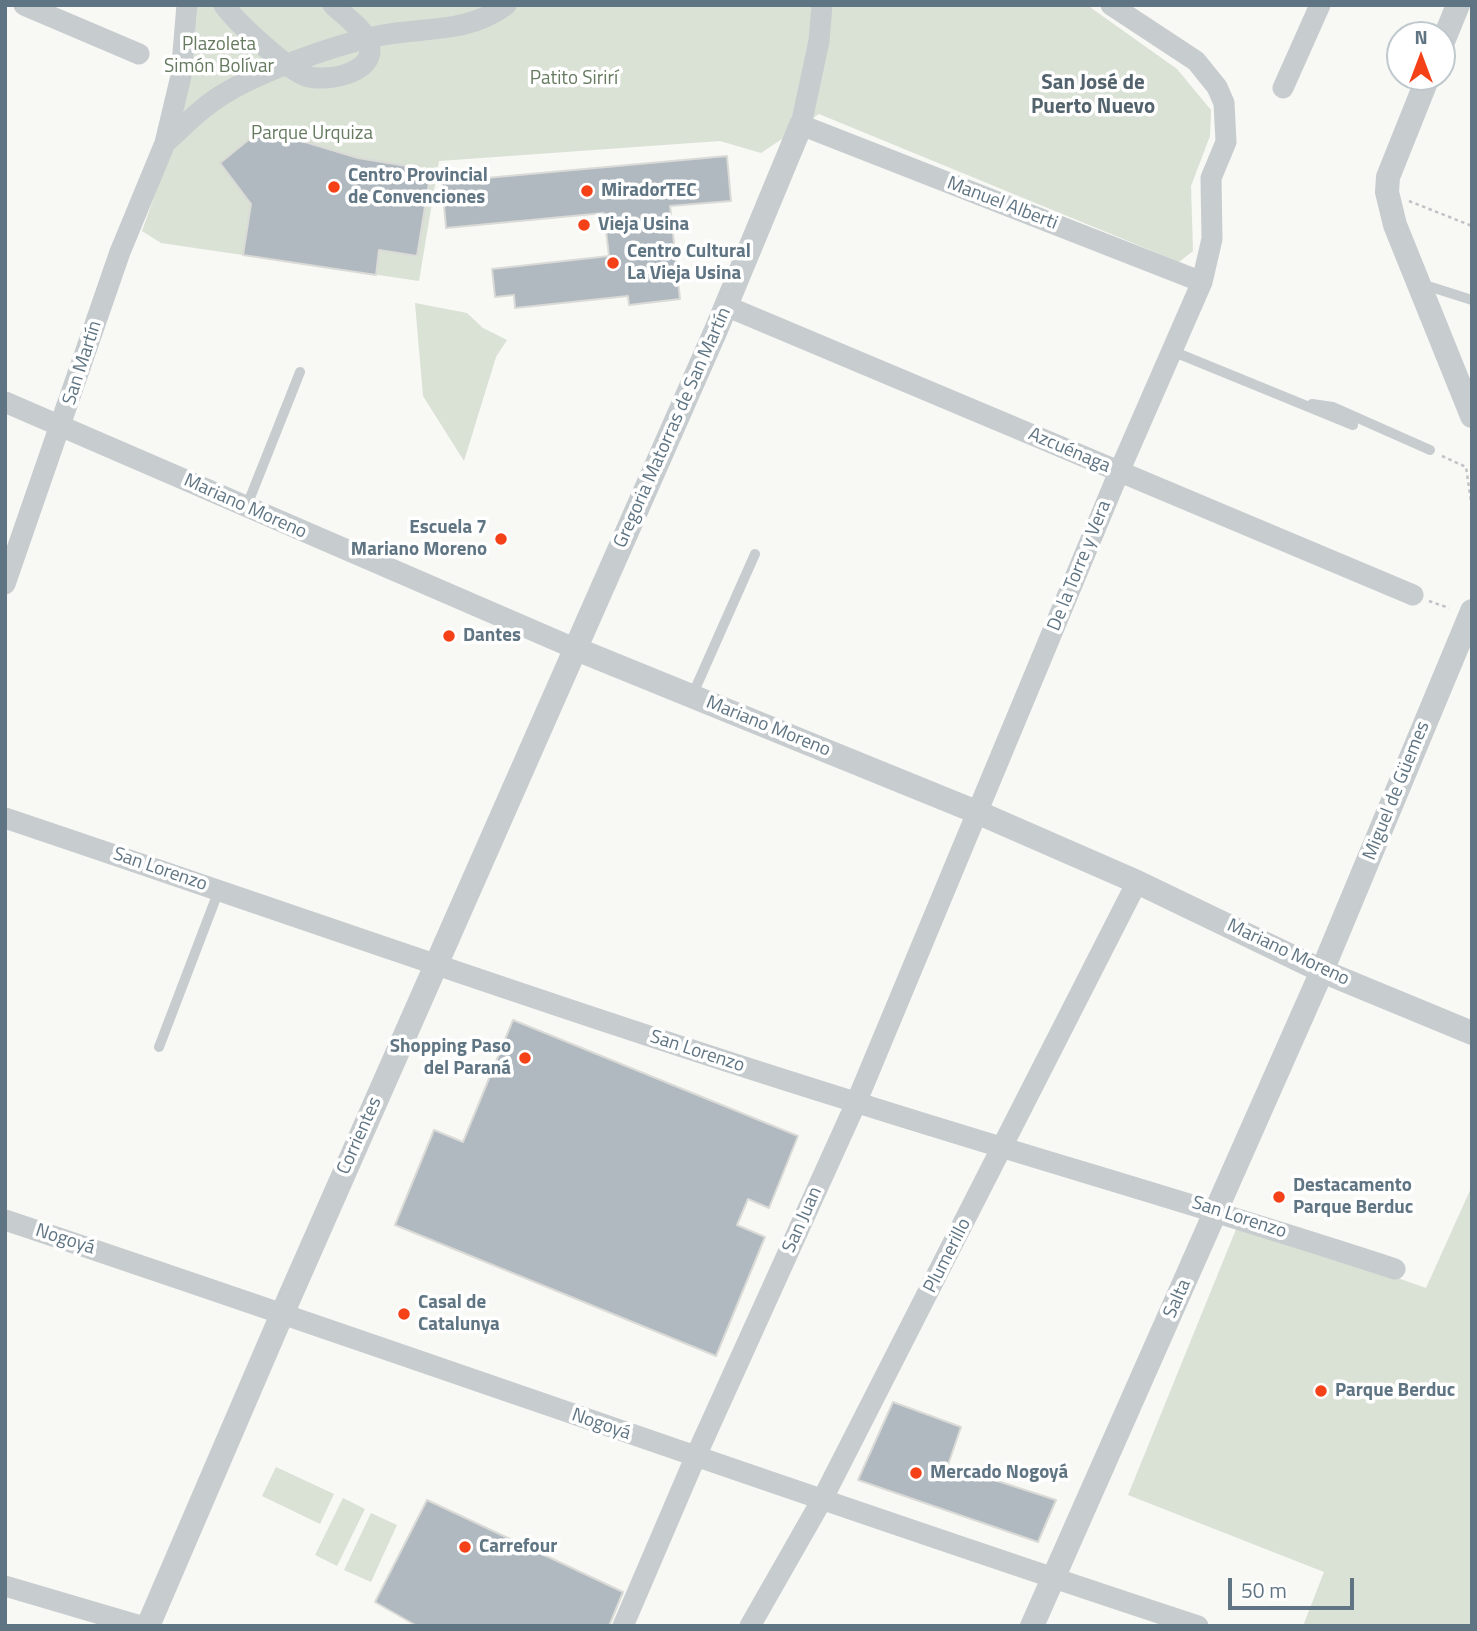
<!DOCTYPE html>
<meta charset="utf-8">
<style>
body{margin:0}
#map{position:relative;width:1477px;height:1631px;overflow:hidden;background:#f8f8f5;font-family:"Titillium Web",sans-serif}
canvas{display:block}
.frame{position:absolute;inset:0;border:7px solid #607583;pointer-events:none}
.north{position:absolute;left:1386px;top:21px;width:70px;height:70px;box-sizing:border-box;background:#fff;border:2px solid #bfc8cd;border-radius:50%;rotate:0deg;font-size:19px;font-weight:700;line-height:28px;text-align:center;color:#607583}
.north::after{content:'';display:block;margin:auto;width:24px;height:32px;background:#f44118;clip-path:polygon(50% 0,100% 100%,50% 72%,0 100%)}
.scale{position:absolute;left:1228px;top:1578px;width:126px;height:32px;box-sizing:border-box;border:4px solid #607583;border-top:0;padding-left:9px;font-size:21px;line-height:24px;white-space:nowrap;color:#607583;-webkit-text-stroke:5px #fff;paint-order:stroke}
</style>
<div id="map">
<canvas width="1477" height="1631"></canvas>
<div class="frame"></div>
<div class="north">N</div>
<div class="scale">50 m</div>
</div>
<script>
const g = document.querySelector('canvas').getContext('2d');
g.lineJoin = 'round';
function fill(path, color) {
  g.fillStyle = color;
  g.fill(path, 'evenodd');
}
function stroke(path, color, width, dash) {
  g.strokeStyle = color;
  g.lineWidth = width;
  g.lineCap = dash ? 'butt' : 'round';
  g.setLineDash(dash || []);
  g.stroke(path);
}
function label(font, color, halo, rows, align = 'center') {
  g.font = font + ' "Titillium Web",sans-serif';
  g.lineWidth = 7;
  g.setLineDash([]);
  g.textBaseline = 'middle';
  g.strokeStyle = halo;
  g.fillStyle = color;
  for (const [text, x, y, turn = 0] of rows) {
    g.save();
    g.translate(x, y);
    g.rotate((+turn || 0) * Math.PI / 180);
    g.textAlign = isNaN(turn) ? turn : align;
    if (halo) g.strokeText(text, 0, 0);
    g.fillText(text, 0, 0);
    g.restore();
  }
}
const green = new Path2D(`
 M197,5h890l90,64 34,41 -1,26 -19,50 2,65 -14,11 -360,-148 -58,39 -41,-12 -281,20 -20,120 -258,-38 -19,-12c27,-73 53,-147 55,-226z
 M415,303l52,10 16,15 24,12 -11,17 -32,104 -41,-65z
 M1472,1186v440h-169l21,-54 -196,-77 111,-273 187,66z
 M276,1467l58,27 -14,30 -58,-28z
 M343,1498l22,11 -28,57 -22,-11z
 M371,1513l26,12 -26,57 -27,-12z`);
const building = new Path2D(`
 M262,129l96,29 73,12 -14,86 -38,-6 -3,25 -133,-20 8,-51 -31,-41z
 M727,156l4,45 -61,5 10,93 -51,6 -1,-9 -113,12 -1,-13 -19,2 -3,-28 117,-13 -5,-43 -158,15 -4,-46z
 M513,1020l285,116 -29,72 -21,-9 -11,26 28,12 -49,119 -321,-131 39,-95 29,12z
 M893,1402l68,25 -13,38 108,35 -18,42 -180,-62z
 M427,1500l196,92 -14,34h-192l-42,-24z`);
const path = new Path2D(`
 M1409,201l63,25
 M1442,456l24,11 6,41
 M1429,601l20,7`);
const service = new Path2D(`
 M1420,287h11l41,13
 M1172,351l181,74
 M1312,404l21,3 97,43
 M246,508l54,-136
 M692,696l63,-142
 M159,1047l60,-157`);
const minor = new Path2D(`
 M24,5l115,49
 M224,5c11,16 65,66 82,71 21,7 77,-4 61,-36 -6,-13 -23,-25 -34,-35
 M822,5l-3,36 -18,84 401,157
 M1283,88l37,-83
 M165,143c20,-18 39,-38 62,-51 37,-22 113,-49 156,-57 43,-8 86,-2 123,-30
 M726,306l687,289
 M5,402l571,247
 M5,584l115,-332 45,-109 16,-67 6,-71
 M5,818c283,95 564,195 850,284 180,57 361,108 540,167
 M5,1220c399,133 794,275 1193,406
 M5,1586l136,40
 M623,1626l72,-168 161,-355 263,-631 83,-190 10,-43 -1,-61 15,-36 -2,-39 -7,-16 -21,-26 -85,-56
 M750,1626l73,-128 314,-616`);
const tertiary = new Path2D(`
 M1442,44l16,-39
 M1428,77l-40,100 -1,15 8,33 77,191
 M576,649l403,164 158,69 185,89 150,62
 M148,1626l135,-314 433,-982 85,-205
 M1032,1626l290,-655 150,-360`);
const markers = [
 [334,187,7,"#f44118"],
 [587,191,7,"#f44118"],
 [584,225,7,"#f44118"],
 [613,263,7,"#f44118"],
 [501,539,7,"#f44118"],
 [449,636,7,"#f44118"],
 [525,1058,7,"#f44118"],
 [1279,1197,7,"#f44118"],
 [404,1314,7,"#f44118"],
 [1321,1391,7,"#f44118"],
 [916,1473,7,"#f44118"],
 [465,1547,7,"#f44118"]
];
const parkNames = [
 ["Plazoleta",219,45],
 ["Simón Bolívar",219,67],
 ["Patito Sirirí",574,79],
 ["Parque Urquiza",312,134]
];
const poiNames = [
 ["Centro Provincial",348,176],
 ["de Convenciones",348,198],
 ["MiradorTEC",601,191],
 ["Vieja Usina",598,225],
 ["Centro Cultural",627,252],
 ["La Vieja Usina",627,274],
 ["Escuela 7",487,528,"right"],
 ["Mariano Moreno",487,550,"right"],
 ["Dantes",463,636],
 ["Shopping Paso",511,1047,"right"],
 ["del Paraná",511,1069,"right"],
 ["Destacamento",1293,1186],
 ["Parque Berduc",1293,1208],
 ["Casal de",418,1303],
 ["Catalunya",418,1325],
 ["Parque Berduc",1335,1391],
 ["Mercado Nogoyá",930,1473],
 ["Carrefour",479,1547]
];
const streetNames = [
 ["Manuel Alberti",1002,204,21],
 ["San Martín",83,363,-72],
 ["Gregoria Matorras de San Martín",673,428,-66],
 ["Azcuénaga",1069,451,23],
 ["Mariano Moreno",245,507,24],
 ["De la Torre y Vera",1080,566,-68],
 ["Mariano Moreno",768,727,22],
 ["Miguel de Güemes",1397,791,-68],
 ["San Lorenzo",160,870,19],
 ["Mariano Moreno",1288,953,25],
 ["San Lorenzo",697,1052,18],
 ["Corrientes",360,1136,-66],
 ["San Lorenzo",1239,1218,18],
 ["San Juan",803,1220,-66],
 ["Nogoyá",65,1240,18],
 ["Plumerillo",948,1256,-63],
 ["Salta",1178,1299,-66],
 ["Nogoyá",601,1425,19]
];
const neighbourhoodNames = [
 ["San José de",1093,84],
 ["Puerto Nuevo",1093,108]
];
fill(green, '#dae1d5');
fill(building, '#b0b9bf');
stroke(building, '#dadad7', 2);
stroke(path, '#c0c3c5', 2.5, [3.5, 3.5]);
stroke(service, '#c7cccf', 10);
stroke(minor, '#c7cccf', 21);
stroke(tertiary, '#c7cccf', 24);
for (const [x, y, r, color] of markers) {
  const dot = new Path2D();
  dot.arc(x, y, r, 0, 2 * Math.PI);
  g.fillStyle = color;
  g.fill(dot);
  stroke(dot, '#fff', 2.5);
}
label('19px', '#667a60', '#fff', parkNames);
label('bold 19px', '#607583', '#fff', poiNames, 'left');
label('19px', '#607583', '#fff', streetNames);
label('bold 21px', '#53636d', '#fff', neighbourhoodNames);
</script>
